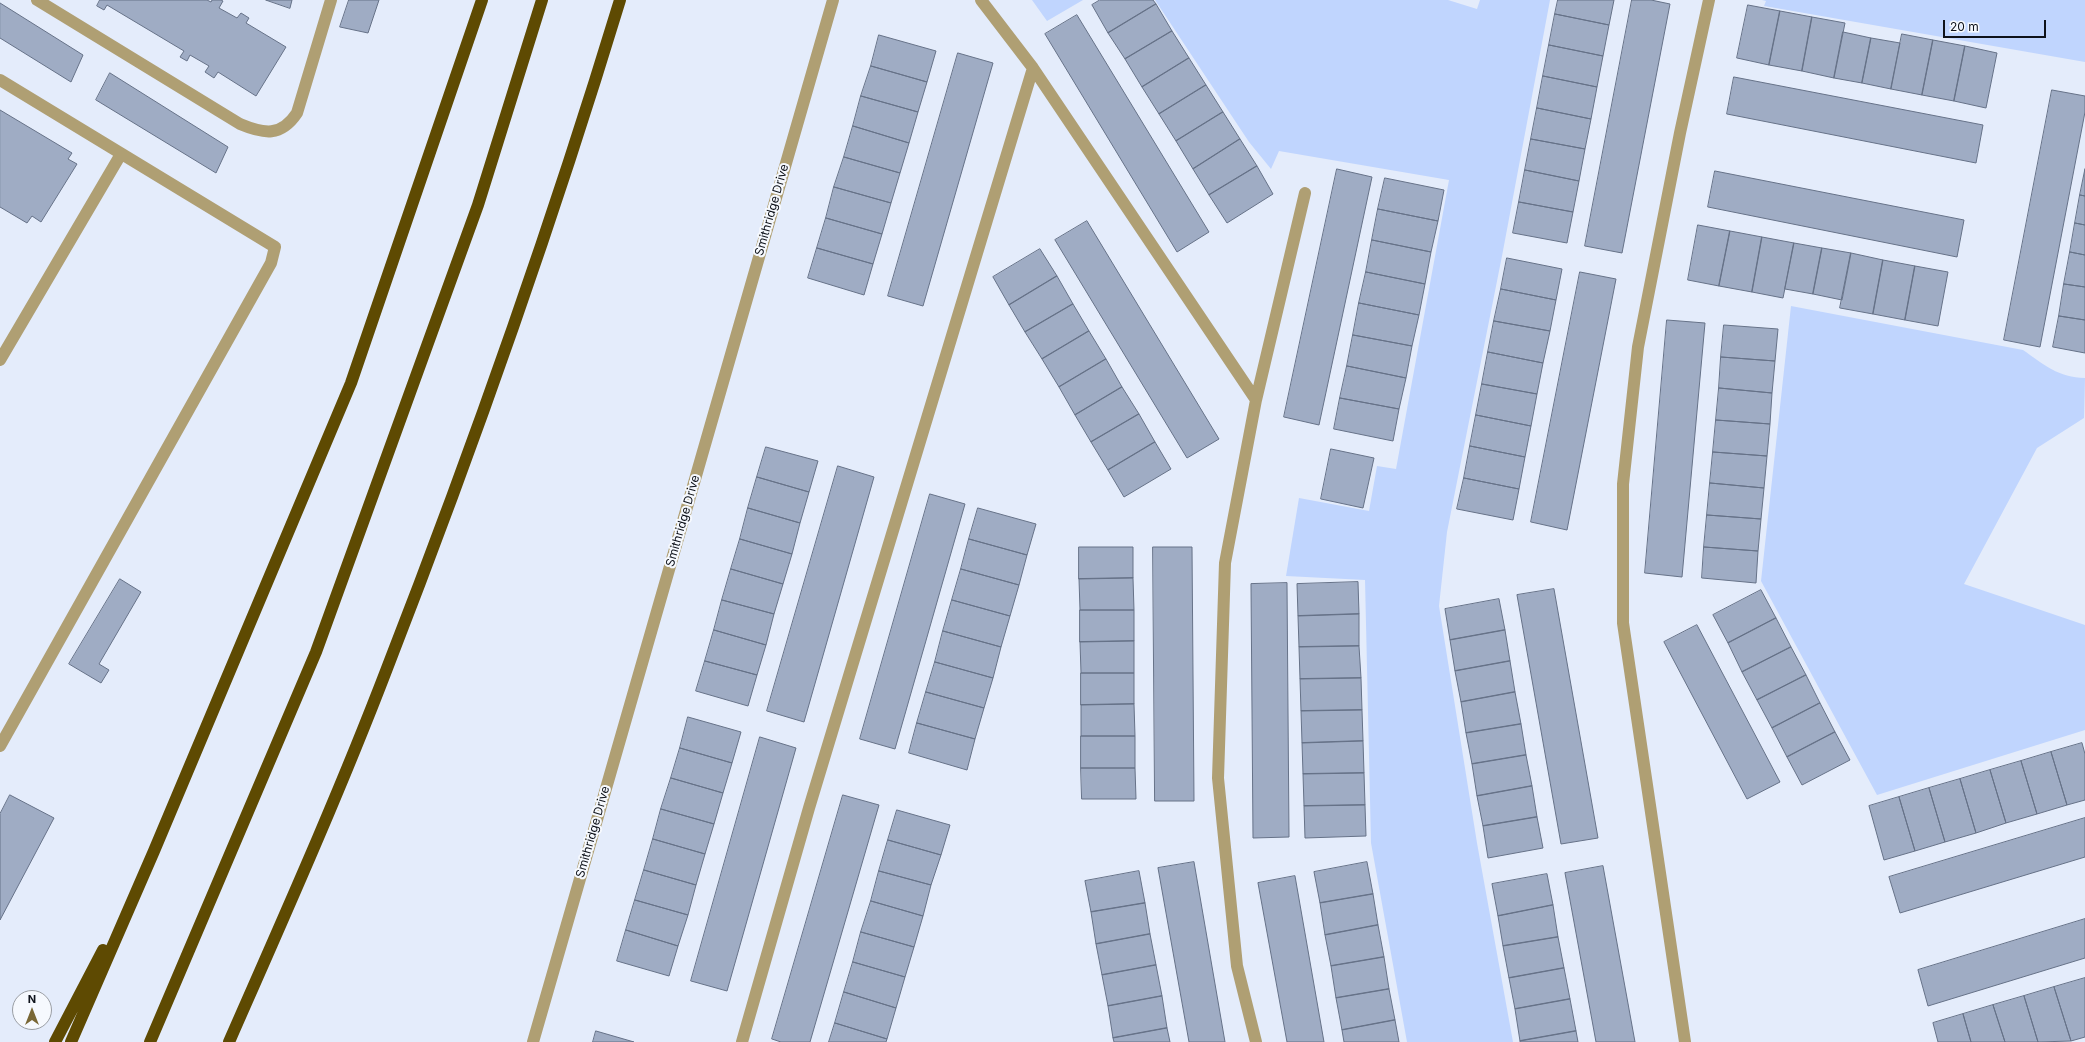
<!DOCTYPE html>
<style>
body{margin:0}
#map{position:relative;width:2085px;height:1042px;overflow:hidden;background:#e4ecfb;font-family:Inter,sans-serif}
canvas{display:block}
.north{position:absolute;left:12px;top:990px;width:40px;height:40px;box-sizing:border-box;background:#f6f9fe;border:1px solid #999da3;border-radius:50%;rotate:0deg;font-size:11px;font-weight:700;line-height:16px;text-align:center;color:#0e121a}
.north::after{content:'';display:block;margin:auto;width:14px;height:18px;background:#796735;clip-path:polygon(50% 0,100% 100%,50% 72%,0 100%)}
.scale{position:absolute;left:1943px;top:20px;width:103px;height:18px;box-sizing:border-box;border:2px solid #0e121a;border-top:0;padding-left:5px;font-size:12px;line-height:14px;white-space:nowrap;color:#0e121a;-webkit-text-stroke:3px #f6f9fe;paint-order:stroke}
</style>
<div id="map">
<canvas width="2085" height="1042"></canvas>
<div class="north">N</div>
<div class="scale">20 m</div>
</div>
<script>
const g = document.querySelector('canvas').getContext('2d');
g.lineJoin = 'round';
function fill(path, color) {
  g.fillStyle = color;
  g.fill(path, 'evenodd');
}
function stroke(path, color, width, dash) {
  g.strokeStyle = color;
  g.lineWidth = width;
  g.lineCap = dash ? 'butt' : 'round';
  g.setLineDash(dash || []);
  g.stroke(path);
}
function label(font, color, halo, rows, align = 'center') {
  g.font = font + ' Inter,sans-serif';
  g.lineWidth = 4;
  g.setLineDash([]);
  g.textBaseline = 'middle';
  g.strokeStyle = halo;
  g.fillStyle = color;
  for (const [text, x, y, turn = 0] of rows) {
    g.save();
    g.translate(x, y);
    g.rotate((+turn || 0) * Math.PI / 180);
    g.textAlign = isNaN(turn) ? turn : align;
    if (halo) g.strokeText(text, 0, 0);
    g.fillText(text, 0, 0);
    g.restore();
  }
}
const green = new Path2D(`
 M1032,0h51l-36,21z
 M1155,0h293l29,9 3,-9h70l-48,256 -55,276 -8,74 38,237 36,199h-106l-36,-199 -6,-263 -79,-4 13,-78 70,13 8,-45 19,3 53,-289 -170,-29 -8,18 -22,-27z
 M1762,0h323v62l-321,-56 2,-5z
 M1791,306l232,44c20,14 36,28 62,28l-1,40 -47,30 -73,136 121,41v105l-208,65 -116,-214z`);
const building = new Path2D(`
 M100,0h107l4,2 1,-2h9l2,1 -4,7 18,10 4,-5 8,5 -3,5 40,24 -30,49 -38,-24 -4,6 -9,-6 4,-6 -19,-11 -3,6 -7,-4 4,-6 -77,-46 -3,5 -7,-4z
 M266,0h26l-2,8z
 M349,0h30l-11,33 -28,-6z
 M1100,0h53l3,4 -48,29 -16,-28z
 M1558,0h56l-5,25 -54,-11z
 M1632,0h19l19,4 -48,249 -37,-7z
 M0,3l83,52 -12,27 -71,-44z
 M1156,4l16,27 -47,28 -17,-26z
 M1748,5l32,6 -11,54 -32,-7z
 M1780,11l32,6 -10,54 -33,-6z
 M1555,14l54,11 -6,31 -54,-11z
 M1077,15l132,217 -32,20 -132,-218z
 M1812,17l33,6 -11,55 -32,-7z
 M1172,31l17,27 -47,29 -17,-28z
 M1843,32l28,6 -9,45 -28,-5z
 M1902,34l31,6 -11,55 -31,-6z
 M879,35l57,16 -9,31 -56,-16z
 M1871,38l29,5 -9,46 -29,-6z
 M1933,40l32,6 -11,55 -32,-6z
 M1549,45l54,11 -6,31 -54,-11z
 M1965,46l32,7 -11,55 -32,-7z
 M958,53l35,10 -70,243 -35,-10z
 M1189,58l17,27 -47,29 -17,-27z
 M871,66l56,16 -9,30 -57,-16z
 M110,73l118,74 -12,26 -120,-73z
 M1543,76l54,11 -6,32 -54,-11z
 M1734,77l249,48 -7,38 -249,-49z
 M1206,85l17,27 -47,29 -17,-27z
 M2052,90l33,6v16l-45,235 -36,-7z
 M861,96l57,16 -9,31 -56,-17z
 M1537,108l54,11 -6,30 -54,-10z
 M0,110l72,43 -4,6 9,5 -36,58 -9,-6 -5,7 -27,-16z
 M1223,112l17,27 -47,30 -17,-28z
 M853,126l56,17 -9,30 -56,-16z
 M1240,139l17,27 -48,29 -16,-26z
 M1531,139l54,10 -6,32 -54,-11z
 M844,157l56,16 -9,30 -57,-16z
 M1257,166l16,28 -46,29 -18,-28z
 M1337,169l35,8 -53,248 -35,-8z
 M2085,169v27l-5,-1z
 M1525,170l54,11 -6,31 -54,-10z
 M1715,171l249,49 -7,37 -249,-50z
 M1385,178l59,12 -6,31 -60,-12z
 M834,187l57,16 -9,31 -56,-16z
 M2080,195l5,1v29l-10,-2z
 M1519,202l54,10 -6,31 -54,-10z
 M1378,209l60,12 -7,31 -59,-12z
 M826,218l56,16 -9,30 -56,-16z
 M1087,221l132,218 -32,19 -132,-218z
 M2075,223l10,2v30l-15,-3z
 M1698,225l32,6 -11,55 -31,-6z
 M1730,231l32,6 -10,55 -33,-6z
 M1762,237l32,6 -11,55 -31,-6z
 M1372,240l59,12 -6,32 -59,-12z
 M1794,243l28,5 -9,46 -28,-5z
 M817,248l56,16 -9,31 -56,-17z
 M1822,248l29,5 -9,47 -29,-6z
 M1040,249l17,27 -48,29 -16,-28z
 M2070,252l15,3v32l-21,-3z
 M1851,253l32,7 -10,54 -33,-6z
 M1507,258l55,11 -6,31 -55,-11z
 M1883,260l32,6 -10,54 -32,-6z
 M1915,266l33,6 -10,54 -33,-6z
 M1366,272l59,12 -6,31 -60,-12z
 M1580,272l36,7 -49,251 -36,-8z
 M1057,276l16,28 -48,28 -16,-27z
 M2064,284l21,3v33l-26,-4z
 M1501,289l55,11 -6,31 -56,-10z
 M1359,303l60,12 -7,31 -59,-11z
 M1073,304l16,27 -47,28 -17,-27z
 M2059,316l26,4v33l-32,-6z
 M1667,320l38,3 -23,254 -37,-4z
 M1494,321l56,10 -7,32 -55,-11z
 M1724,325l54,4 -3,32 -54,-4z
 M1089,331l17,28 -47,28 -17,-28z
 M1353,335l59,11 -6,32 -59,-12z
 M1488,352l55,11 -6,31 -55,-10z
 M1721,357l54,4 -3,32 -53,-5z
 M1106,359l16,28 -47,28 -16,-28z
 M1347,366l59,12 -7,31 -59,-11z
 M1482,384l55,10 -6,32 -55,-11z
 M1122,387l17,27 -48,28 -16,-27z
 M1719,388l53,5 -2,31 -54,-4z
 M1340,398l59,11 -6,32 -59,-12z
 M1139,414l16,28 -47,28 -17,-28z
 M1476,415l55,11 -6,31 -55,-11z
 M1716,420l54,4 -3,32 -54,-4z
 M1155,442l16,27 -47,28 -16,-27z
 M1470,446l55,11 -6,32 -55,-11z
 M766,447l52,14 -9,31 -52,-15z
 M1331,449l43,9 -11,50 -42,-9z
 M1713,452l54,4 -3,32 -54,-5z
 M838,466l36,11 -70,245 -37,-11z
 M757,477l52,15 -9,31 -52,-15z
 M1464,478l55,11 -6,31 -56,-11z
 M1710,483l54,5 -3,31 -54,-4z
 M930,494l35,10 -70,245 -35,-10z
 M748,508l52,15 -8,31 -52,-15z
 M978,508l58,16 -9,31 -58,-16z
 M1707,515l54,4 -3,32 -54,-4z
 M740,539l52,15 -9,30 -52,-15z
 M969,539l58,16 -8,30 -58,-16z
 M1079,547h54v31l-54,1z
 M1153,547h39l2,254h-39z
 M1704,547l54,4 -2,32 -54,-5z
 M731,569l52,15 -9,30 -52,-14z
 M961,569l58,16 -9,31 -58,-16z
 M1133,578l1,32h-54l-1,-31z
 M120,579l21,13 -42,72 10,6 -8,13 -32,-19z
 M1358,582l1,32 -61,2 -1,-32z
 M1287,583l2,254 -36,1 -2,-254z
 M1554,589l44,249 -37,6 -44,-249z
 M1761,590l15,28 -48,25 -15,-28z
 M1499,599l6,31 -55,10 -5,-31z
 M722,600l52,14 -8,31 -52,-15z
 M952,600l58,16 -9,31 -58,-16z
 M1080,610h54v31l-54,1z
 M1359,614v32l-60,1 -1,-31z
 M1776,618l15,29 -49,25 -14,-29z
 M1697,625l83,157 -33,17 -83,-157z
 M714,630l52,15 -9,30 -52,-14z
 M1505,630l5,31 -55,10 -5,-31z
 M943,631l58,16 -8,31 -58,-16z
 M1134,641v32h-53l-1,-31z
 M1359,646l2,32 -61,1 -1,-32z
 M1791,647l15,28 -49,25 -15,-28z
 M705,661l52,14 -9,31 -52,-15z
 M1510,661l5,31 -54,10 -6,-31z
 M935,662l58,16 -9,30 -58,-16z
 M1081,673h53v31l-53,1z
 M1806,675l14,28 -48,25 -15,-28z
 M1361,678l1,32 -61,1 -1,-32z
 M926,692l58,16 -9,31 -58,-16z
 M1515,692l6,32 -55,9 -5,-31z
 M1820,703l15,29 -48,25 -15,-29z
 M1134,704l1,32h-54v-31z
 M1362,710l1,31 -61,2 -1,-32z
 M688,717l53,15 -9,31 -52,-15z
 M917,723l58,16 -8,31 -58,-17z
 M1521,724l5,31 -54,9 -6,-31z
 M1835,732l15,28 -48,25 -15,-28z
 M1081,736h54v32h-54z
 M760,737l36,11 -69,243 -36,-10z
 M1363,741l1,32 -61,1 -1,-31z
 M2082,743l3,11v46l-18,5 -16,-53z
 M680,748l52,15 -9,30 -52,-15z
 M2051,752l16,53 -30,9 -16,-53z
 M1526,755l6,31 -55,10 -5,-32z
 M2021,761l16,53 -31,9 -16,-53z
 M1081,768h54l1,31h-54z
 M1990,770l16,53 -30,10 -16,-54z
 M1364,773l1,32 -61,1 -1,-32z
 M671,778l52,15 -9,31 -53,-15z
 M1960,779l16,54 -31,9 -16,-54z
 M1532,786l5,31 -54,9 -6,-30z
 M1929,788l16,54 -30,9 -16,-54z
 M10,795l44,23 -54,102v-106z
 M843,795l36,10 -69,237h-29l-9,-3z
 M1899,797l16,54 -31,9 -15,-54z
 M1365,805l1,31 -61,2 -1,-32z
 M661,809l53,15 -9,30 -52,-15z
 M897,810l53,15 -9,30 -53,-15z
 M1537,817l6,31 -55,10 -5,-32z
 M2085,818v39l-185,56 -11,-36z
 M653,839l52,15 -9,31 -52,-15z
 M888,840l53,15 -10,30 -52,-14z
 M1194,862l31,180h-36l-31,-174z
 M1367,862l6,32 -53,9 -6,-31z
 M1603,866l32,176h-39l-31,-169z
 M644,870l52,15 -8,30 -53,-15z
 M879,871l52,14 -8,31 -52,-15z
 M1139,871l6,32 -54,9 -6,-31z
 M1547,874l6,31 -55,11 -6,-32z
 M1295,876l29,166h-37l-29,-159z
 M1373,894l5,31 -53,10 -5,-32z
 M635,900l53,15 -10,31 -52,-16z
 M871,901l52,15 -9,31 -53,-15z
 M1145,903l5,31 -54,10 -5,-32z
 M1553,905l5,32 -55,9 -5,-30z
 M2085,919v39l-157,48 -10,-36z
 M1378,925l6,32 -53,9 -6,-31z
 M626,930l52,16 -9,30 -52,-15z
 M861,932l53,15 -9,30 -52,-15z
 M1150,934l6,31 -54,10 -6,-31z
 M1558,937l6,31 -55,10 -6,-32z
 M1384,957l5,32 -53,9 -5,-32z
 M853,962l52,15 -9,31 -52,-16z
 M1156,965l6,31 -54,10 -6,-31z
 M1564,968l6,31 -55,10 -6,-31z
 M2085,978v59l-14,4 -17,-54z
 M2054,987l17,54 -33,1 -14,-46z
 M1389,989l6,31 -53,10 -6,-32z
 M844,992l52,16 -9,31 -52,-16z
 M1162,996l5,32 -54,10 -5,-32z
 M2024,996l14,46h-33l-12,-37z
 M1570,999l6,32 -56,10 -5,-32z
 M1993,1005l12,37h-34l-8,-28z
 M1963,1014l8,28h-33l-5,-19z
 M1395,1020l4,22h-55l-2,-12z
 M835,1023l52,16 -1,3h-57z
 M1167,1028l3,14h-56l-1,-4z
 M596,1031l38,11h-41z
 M1576,1031l2,11h-58v-1z`);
const service = new Path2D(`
 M37,0l203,124c24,10 41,13 57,-11l34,-113
 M981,0l52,68 223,332
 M0,80l275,167 -4,16 -271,483
 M0,360l121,-206
 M742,1042l67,-234 224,-740
 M1256,1042l-19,-76 -19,-188 7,-215 31,-163 49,-207
 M1685,1042l-62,-419v-139l15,-137 42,-214 29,-133`);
const minor = new Path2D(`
 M533,1042l300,-1042`);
const motorway = new Path2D(`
 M55,1042l48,-92
 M71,1042l83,-191 197,-468 131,-383
 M150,1042l166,-390 162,-447 64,-205
 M229,1042c54,-123 109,-246 157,-371 86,-221 165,-444 234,-671`);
const streetNames = [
 ["Smithridge Drive",772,210,-74],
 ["Smithridge Drive",683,521,-74],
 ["Smithridge Drive",593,832,-74]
];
fill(green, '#c0d5fe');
fill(building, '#9facc4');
stroke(building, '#667288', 1);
stroke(service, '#af9f73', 12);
stroke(minor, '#af9f73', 12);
stroke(motorway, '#5e4a02', 12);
label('12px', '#0e121a', '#f6f9fe', streetNames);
</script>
